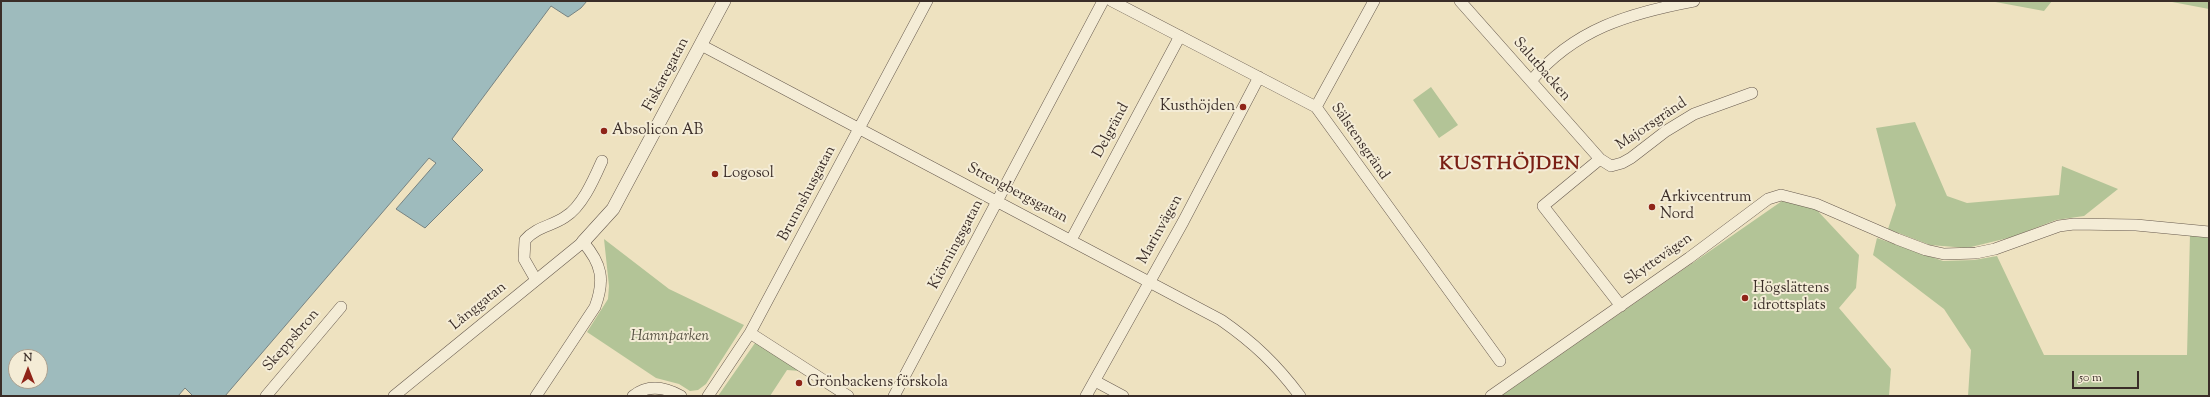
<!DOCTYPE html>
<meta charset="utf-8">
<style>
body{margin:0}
#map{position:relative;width:2210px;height:397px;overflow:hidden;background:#eee2c0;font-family:"Sorts Mill Goudy",serif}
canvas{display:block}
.frame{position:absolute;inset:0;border:2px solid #3a2d28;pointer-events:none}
.north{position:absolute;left:8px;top:349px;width:40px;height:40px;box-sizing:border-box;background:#f4ecd6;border:1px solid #aaa090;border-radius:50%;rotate:0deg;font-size:11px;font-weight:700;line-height:16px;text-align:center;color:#3a2d28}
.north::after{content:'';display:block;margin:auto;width:14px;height:18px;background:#8f2418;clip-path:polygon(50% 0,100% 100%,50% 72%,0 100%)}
.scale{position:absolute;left:2072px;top:371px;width:67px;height:18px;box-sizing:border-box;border:2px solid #3a2d28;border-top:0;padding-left:5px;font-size:12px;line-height:14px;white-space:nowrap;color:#3a2d28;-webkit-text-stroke:3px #f4ecd6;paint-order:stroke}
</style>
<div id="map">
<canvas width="2210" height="397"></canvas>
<div class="frame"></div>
<div class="north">N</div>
<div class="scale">50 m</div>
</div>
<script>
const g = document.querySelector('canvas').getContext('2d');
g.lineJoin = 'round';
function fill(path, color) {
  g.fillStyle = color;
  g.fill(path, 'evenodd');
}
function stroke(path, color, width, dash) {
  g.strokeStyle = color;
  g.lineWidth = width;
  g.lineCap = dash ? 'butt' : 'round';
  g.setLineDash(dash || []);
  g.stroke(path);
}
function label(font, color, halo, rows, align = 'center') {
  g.font = font + ' "Sorts Mill Goudy",serif';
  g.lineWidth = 4;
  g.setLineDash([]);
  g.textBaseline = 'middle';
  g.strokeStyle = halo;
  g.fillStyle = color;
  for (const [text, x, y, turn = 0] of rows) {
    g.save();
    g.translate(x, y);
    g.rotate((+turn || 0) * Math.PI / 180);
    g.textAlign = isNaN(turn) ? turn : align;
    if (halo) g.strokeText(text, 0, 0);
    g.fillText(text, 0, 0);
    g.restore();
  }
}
const green = new Path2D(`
 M1990,1h62l-8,10z
 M2167,1h42v8z
 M1431,87l27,38 -19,13 -26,-38z
 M1915,122l32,74 20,7 92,-8 3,-29 56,23 -34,27 -28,4 -44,17 -45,11 -37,-3 -42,-16 8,-24 -20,-77z
 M1782,201l32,6 45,48 -3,33 -17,20 52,61 -2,27h-388z
 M2190,234l19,3v159h-241l3,-46 -27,-41 -71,-54 4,-17 66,23 31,-1 23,-4 47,99h143z
 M604,239l65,50 75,36 -38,59 -8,6 -8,1 -11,-7 -23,-6 -69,-46 21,-33 1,-13z
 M755,343h4l41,28 -13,-1 -17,26h-52z`);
const water = new Path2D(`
 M1,1h586l-6,7 -13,9 -17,-11 -99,133 31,31 -58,58 -29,-19 40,-46 -7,-5 -204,238h-32l-8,-8 -7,8h-177zM16,357h24v24h-24z`);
const minor = new Path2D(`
 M1112,1l204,106 184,254
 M1460,1l140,158
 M701,45l520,275c33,23 55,44 79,76
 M1531,81c43,-52 99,-68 163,-80
 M1316,107l58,-106
 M1071,240l109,-204
 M536,280l-12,-21 1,-19c11,-13 27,-14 40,-23 17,-10 29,-38 37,-56
 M1621,306l-78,-100 57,-47 11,7 11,-3 9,-5 35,-27 28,-17 58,-21
 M750,333l98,63
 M1095,381l28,15
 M266,396l75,-89
 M394,396l189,-154c19,22 22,38 12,65l-59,89
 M633,396c15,-12 32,-9 48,0
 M708,396l42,-63 177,-332
 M894,396l209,-395
 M1086,396l97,-174 76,-145
 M1491,396l198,-138 79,-59 13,-4 35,9 81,35 29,11 18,4 32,-1 19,-4 64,-23 15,-2 62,1 73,7`);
const tertiary = new Path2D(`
 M583,242l30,-33 111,-208`);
const markers = [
 [1243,107,4,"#8f2418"],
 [604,131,4,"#8f2418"],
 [715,174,4,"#8f2418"],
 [1652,207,4,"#8f2418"],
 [1745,298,4,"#8f2418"],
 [799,383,4,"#8f2418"]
];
const streetNames = [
 ["Salutbacken",1541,70,49],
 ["Fiskaregatan",667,75,-62],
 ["Majorsgränd",1652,125,-34],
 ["Delgränd",1112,131,-62],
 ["Sälstensgränd",1359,142,55],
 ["Brunnshusgatan",808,194,-62],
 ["Strengbergsgatan",1017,194,28],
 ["Marinvägen",1161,230,-61],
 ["Kiörningsgatan",957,245,-62],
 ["Skyttevägen",1659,260,-35],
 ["Långgatan",479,307,-39],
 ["Skeppsbron",292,341,-49]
];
const poiNames = [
 ["Kusthöjden",1235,107,"right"],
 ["Absolicon AB",612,131],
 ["Logosol",723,174],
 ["Arkivcentrum",1660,198],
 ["Nord",1660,215],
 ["Högslättens",1753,289],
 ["idrottsplats",1753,306],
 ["Grönbackens förskola",807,383]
];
const parkNames = [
 ["Hamnparken",670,337]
];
const districtNames = [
 ["KUSTHÖJDEN",1510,166]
];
fill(green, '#b3c497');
fill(water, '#9ebbbd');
stroke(water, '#768281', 1);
stroke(minor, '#675a4e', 12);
stroke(tertiary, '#675a4e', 14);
stroke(minor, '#f4ecd6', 11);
stroke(tertiary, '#f4ecd6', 13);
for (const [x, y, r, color] of markers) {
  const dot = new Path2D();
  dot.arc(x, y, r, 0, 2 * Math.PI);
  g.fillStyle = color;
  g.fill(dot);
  stroke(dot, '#f4ecd6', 1.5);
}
label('15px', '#3a2d28', '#f4ecd6', streetNames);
label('15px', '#3a2d28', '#f4ecd6', poiNames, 'left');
label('italic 15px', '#585344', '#f4ecd6', parkNames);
g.letterSpacing = '1px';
label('bold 19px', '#7a1f14', '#f4ecd6', districtNames);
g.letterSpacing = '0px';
</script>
